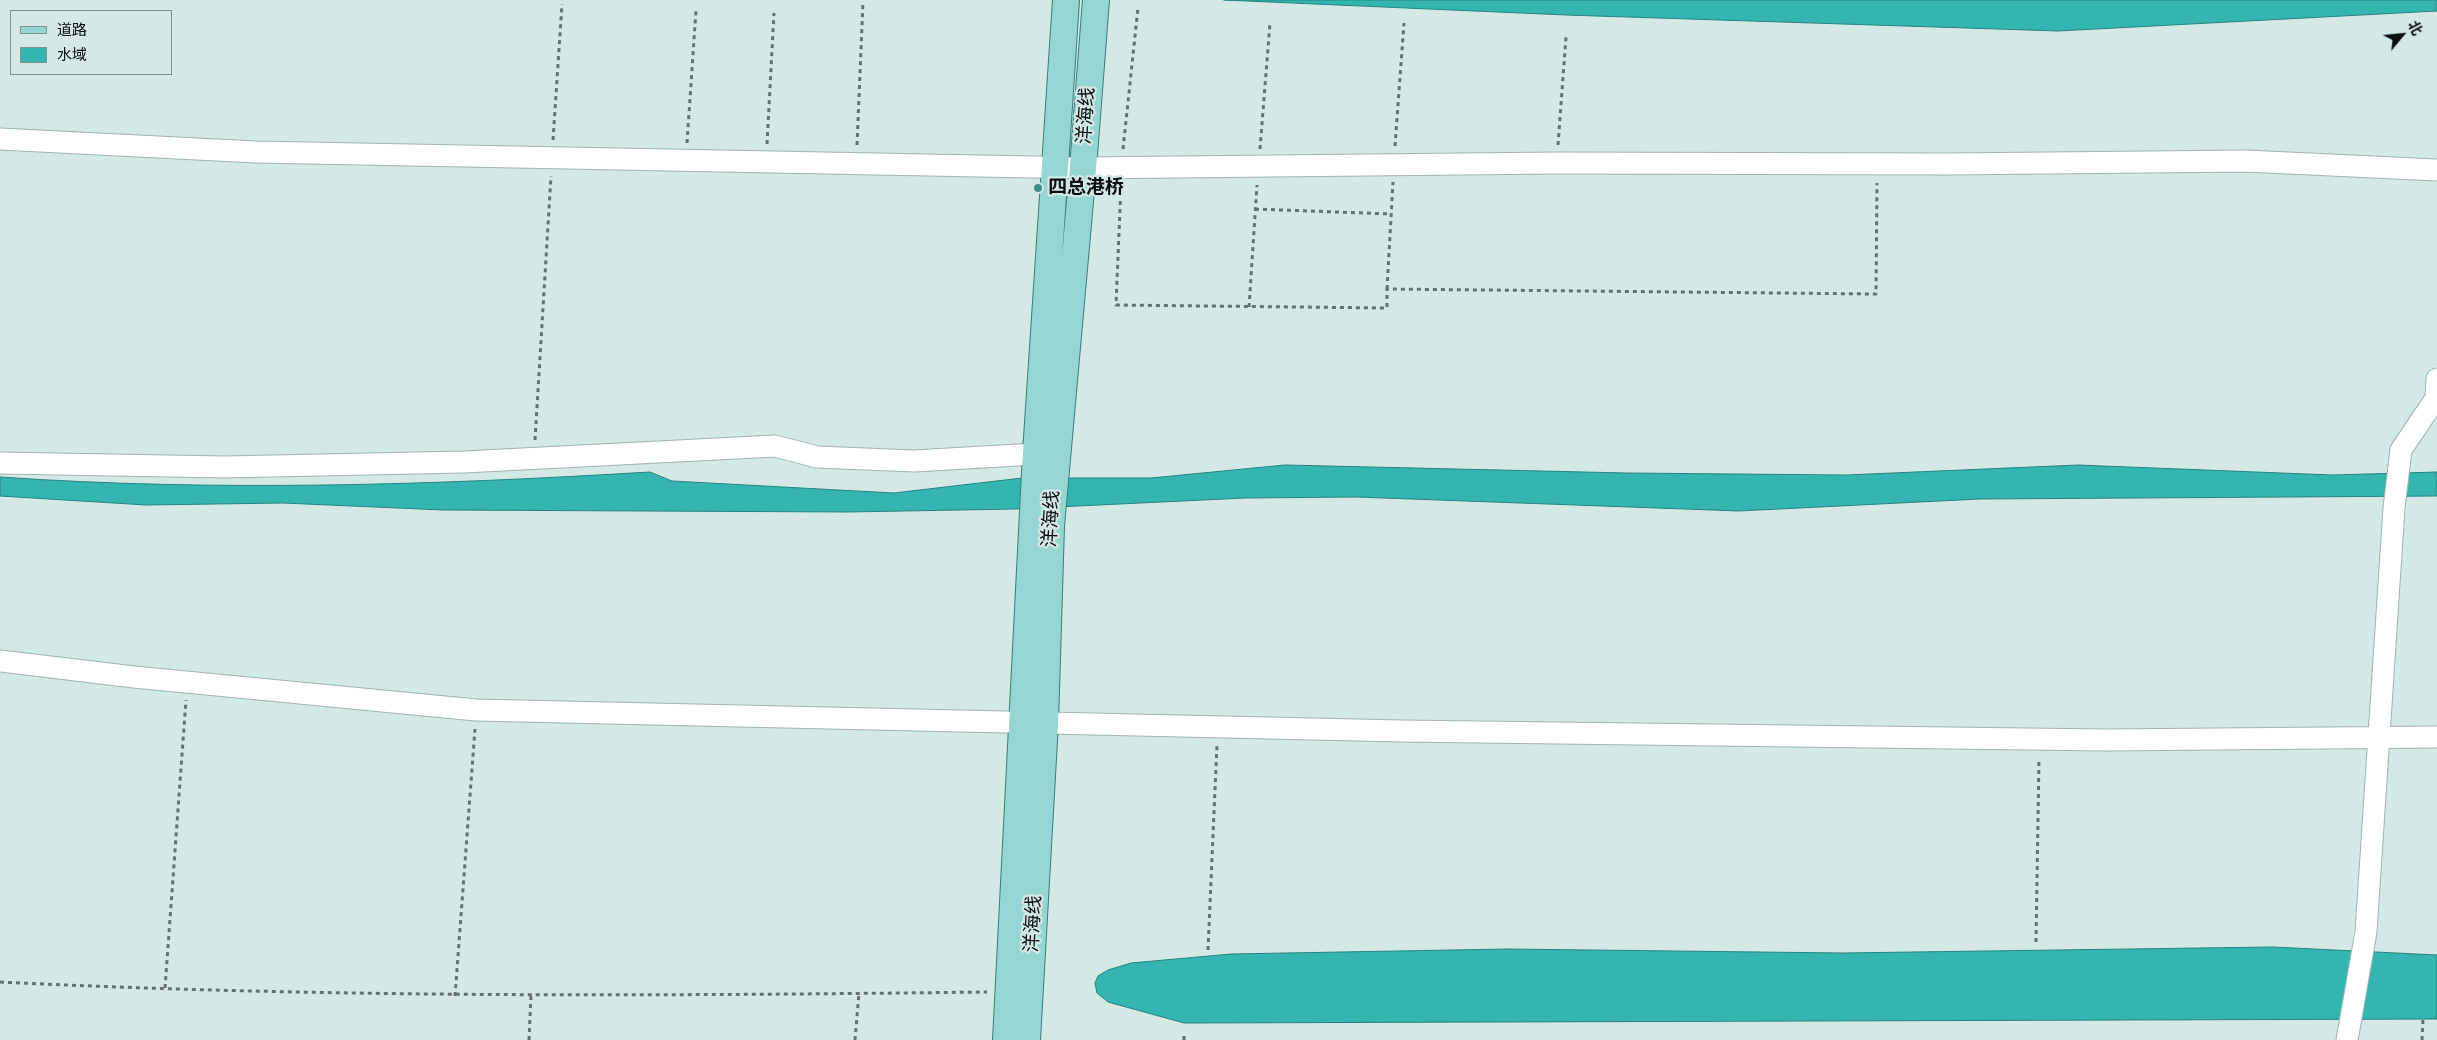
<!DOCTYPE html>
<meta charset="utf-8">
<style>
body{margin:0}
#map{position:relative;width:2437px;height:1040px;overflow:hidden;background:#d4e8e6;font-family:"Titillium Web","Noto Sans SC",sans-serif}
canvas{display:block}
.legend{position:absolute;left:10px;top:10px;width:162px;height:65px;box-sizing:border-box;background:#d4e8e6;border:1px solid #829190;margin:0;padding:6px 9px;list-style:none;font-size:15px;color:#080f0e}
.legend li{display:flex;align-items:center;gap:10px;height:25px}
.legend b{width:25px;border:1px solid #829190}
.north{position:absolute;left:2377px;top:10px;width:50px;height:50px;-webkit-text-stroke:4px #d4e8e6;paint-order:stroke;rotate:62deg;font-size:14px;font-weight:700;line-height:20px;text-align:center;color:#080f0e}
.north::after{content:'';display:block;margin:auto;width:18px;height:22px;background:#080f0e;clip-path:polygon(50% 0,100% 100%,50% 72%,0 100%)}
</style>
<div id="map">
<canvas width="2437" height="1040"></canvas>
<ul class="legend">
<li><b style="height:6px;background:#95d6d3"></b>道路</li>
<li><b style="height:14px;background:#34b5b0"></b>水域</li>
</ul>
<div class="north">北</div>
</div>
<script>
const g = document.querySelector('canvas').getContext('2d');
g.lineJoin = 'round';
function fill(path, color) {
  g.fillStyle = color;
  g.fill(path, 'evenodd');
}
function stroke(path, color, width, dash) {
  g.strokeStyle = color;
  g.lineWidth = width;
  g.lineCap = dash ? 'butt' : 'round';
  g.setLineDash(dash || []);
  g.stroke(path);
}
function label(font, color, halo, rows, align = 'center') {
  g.font = font + ' "Titillium Web","Noto Sans SC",sans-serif';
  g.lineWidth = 4.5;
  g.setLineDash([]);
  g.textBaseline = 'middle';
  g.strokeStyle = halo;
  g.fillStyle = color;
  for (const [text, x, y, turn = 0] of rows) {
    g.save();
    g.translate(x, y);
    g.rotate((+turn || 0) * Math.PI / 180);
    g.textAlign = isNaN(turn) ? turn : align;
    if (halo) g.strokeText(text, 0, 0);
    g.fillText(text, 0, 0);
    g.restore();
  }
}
const water = new Path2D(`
 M1224,0h1213v11l-379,20 -492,-16z
 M1285,465l342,8 219,2 232,-10 254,10 105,-3v24l-457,3 -241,12 -383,-14 -111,1 -230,11 -167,3 -405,-2 -160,-7 -137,2 -146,-9v-19c217,15 434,8 650,-5l22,9 222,12 128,-15h129z
 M2273,947l164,8v64l-1253,4 -76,-21 -11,-9 -2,-10 3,-7 10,-6 23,-7 100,-9 276,-5 335,4z`);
const path = new Path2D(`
 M553,140l9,-136
 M687,143l9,-133
 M767,144l7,-131
 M857,145l6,-143
 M1558,145l8,-108
 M1395,146l9,-123
 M1123,149l15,-141
 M1260,149l10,-126
 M1121,185l-5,120 271,3v-19l489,5 1,-111
 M1255,209l136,5
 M1387,289l6,-107
 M1249,307l8,-122
 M535,440l16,-264
 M2036,942l3,-184
 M1208,950l9,-206
 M0,982c329,16 658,14 987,10
 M165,988l21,-288
 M455,996l20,-267
 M529,1040l2,-45
 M855,1040l4,-47
 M1184,1040v-5
 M2422,1040l1,-21`);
const minor = new Path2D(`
 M0,139l256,13 827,16 474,-5 392,1 297,-3 191,9
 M0,463l225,4 239,-5 311,-16 42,11 97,4 138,-8
 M0,661l134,16 342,33 925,21 705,9 331,-3
 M2347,1040l19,-108 28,-424 7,-58 35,-52 1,-19`);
const major = new Path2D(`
 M1006,1040l30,-587 30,-453
 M1027,1040l18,-317 6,-197 32,-358 13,-168`);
const markers = [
 [1038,188,5,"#448c88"]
];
const streetNames = [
 ["洋海线",1087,116,-86],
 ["洋海线",1052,519,-87],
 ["洋海线",1034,924,-87]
];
const poiNames = [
 ["四总港桥",1048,188]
];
fill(water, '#34b5b0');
stroke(water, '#27837f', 1);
stroke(minor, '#a0b3b2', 23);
stroke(major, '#367e7b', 28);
stroke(path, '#647170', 3, [4, 4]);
stroke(minor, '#fff', 21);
stroke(major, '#95d6d3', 26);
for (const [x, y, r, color] of markers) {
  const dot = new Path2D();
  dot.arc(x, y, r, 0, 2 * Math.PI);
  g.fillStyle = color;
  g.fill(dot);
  stroke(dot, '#d4e8e6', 2);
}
label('19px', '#080f0e', '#d4e8e6', streetNames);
label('bold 19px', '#080f0e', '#d4e8e6', poiNames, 'left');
</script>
